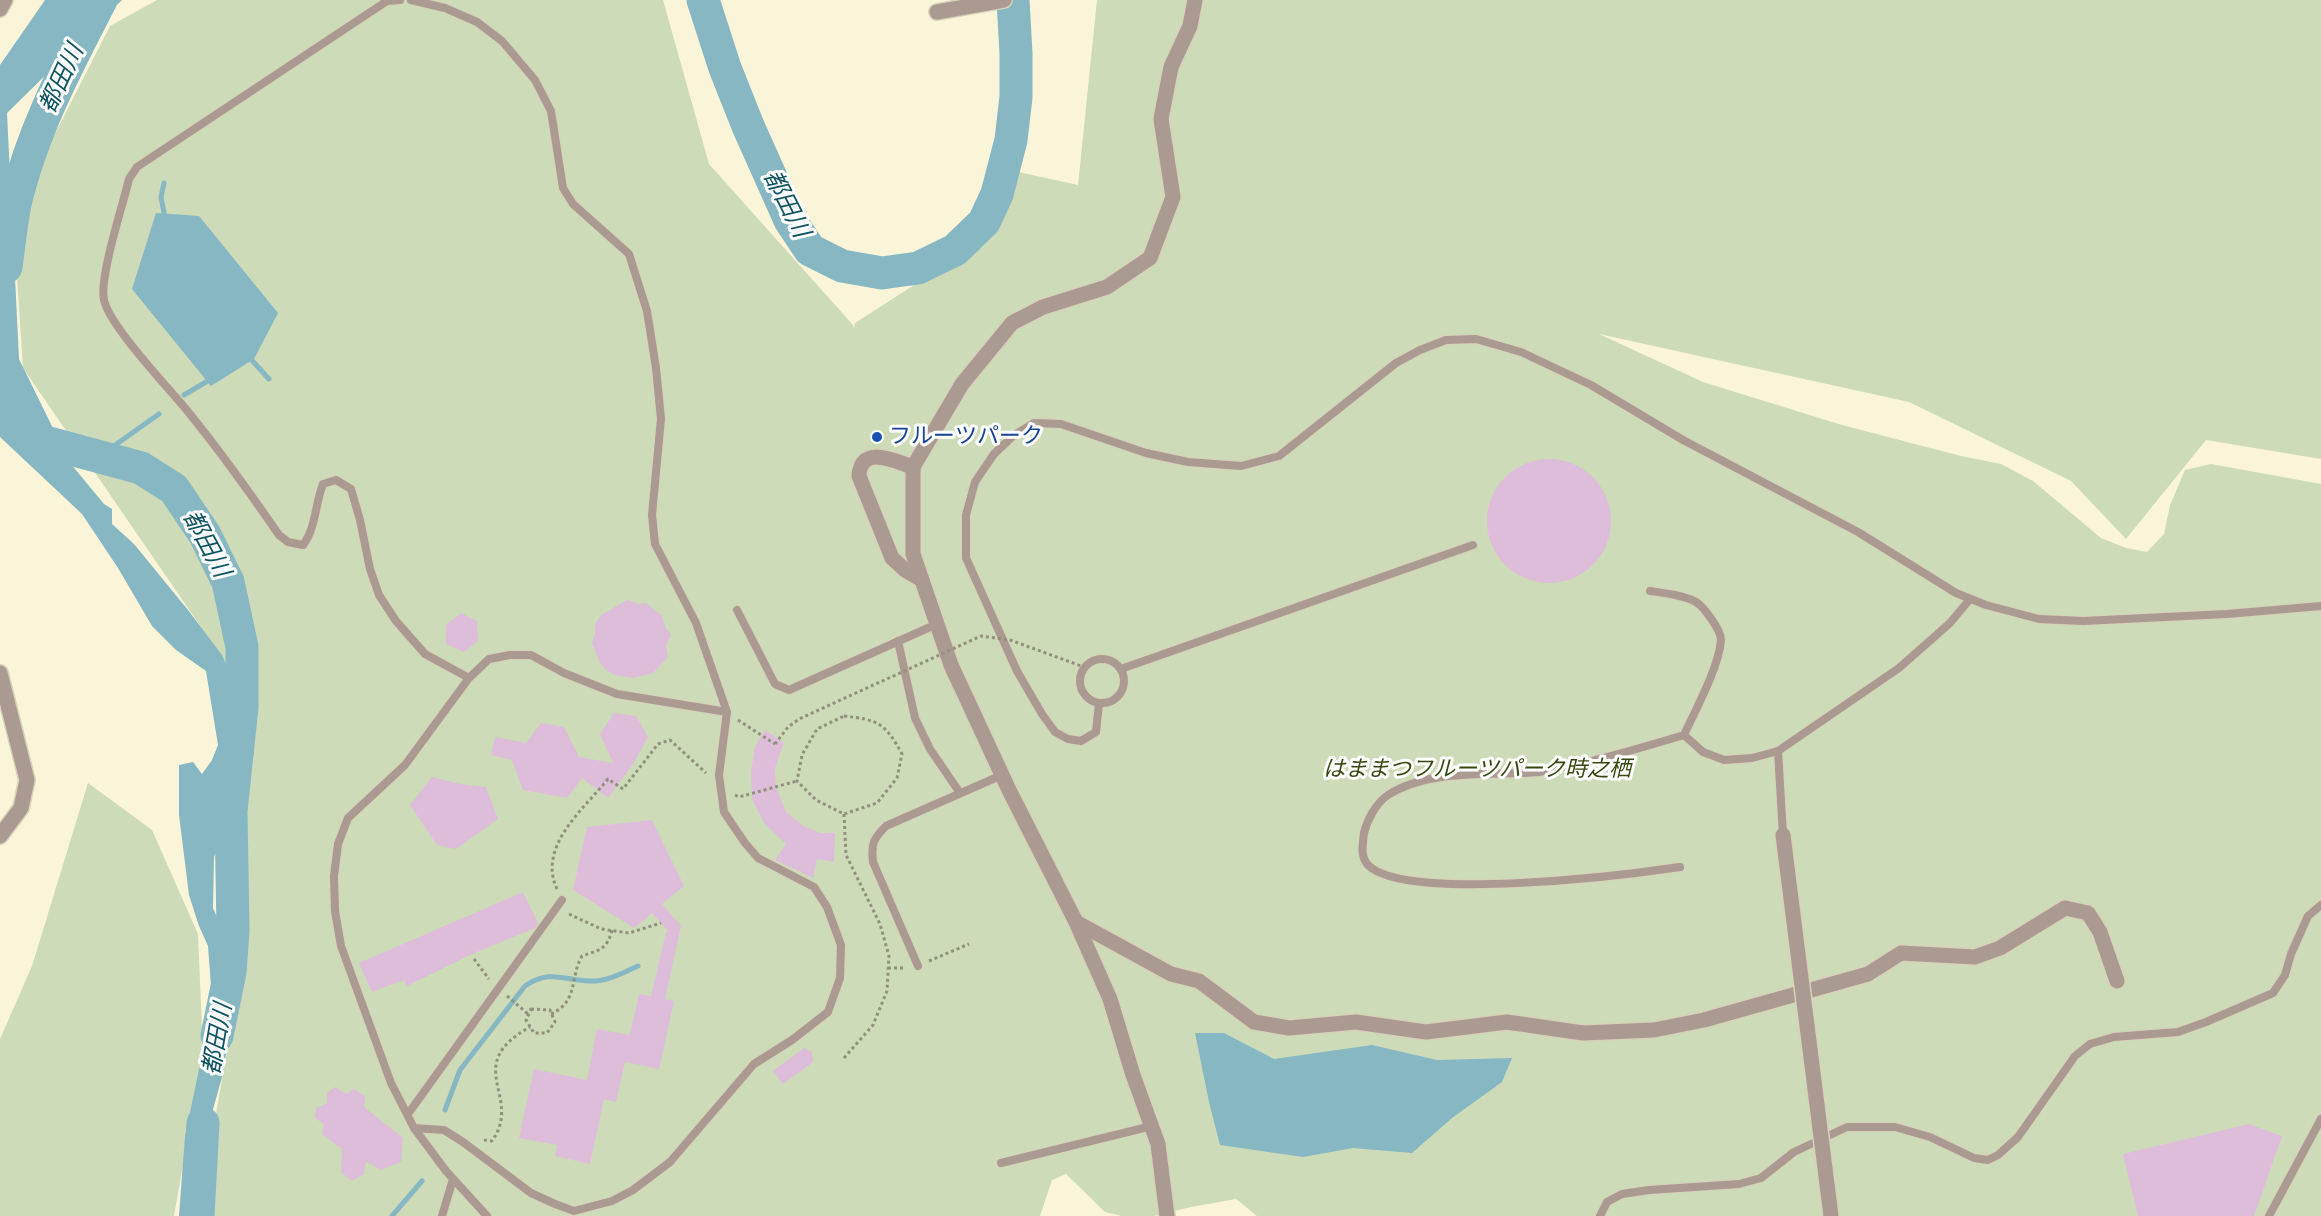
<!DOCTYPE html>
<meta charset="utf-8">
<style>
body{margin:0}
canvas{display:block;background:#faf5d9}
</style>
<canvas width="2321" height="1216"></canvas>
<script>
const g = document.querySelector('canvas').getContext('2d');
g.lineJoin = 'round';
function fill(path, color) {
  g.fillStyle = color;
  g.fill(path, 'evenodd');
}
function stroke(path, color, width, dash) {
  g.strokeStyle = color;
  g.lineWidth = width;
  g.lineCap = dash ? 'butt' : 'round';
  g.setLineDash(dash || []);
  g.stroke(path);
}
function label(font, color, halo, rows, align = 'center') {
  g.font = font + ' "Zilla Slab","Noto Sans JP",serif';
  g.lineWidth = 6;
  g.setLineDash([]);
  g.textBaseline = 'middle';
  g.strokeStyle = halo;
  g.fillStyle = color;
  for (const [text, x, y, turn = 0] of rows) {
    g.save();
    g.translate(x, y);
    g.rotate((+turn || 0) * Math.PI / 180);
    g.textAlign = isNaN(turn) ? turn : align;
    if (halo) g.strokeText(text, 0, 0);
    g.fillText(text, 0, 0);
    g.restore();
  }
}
const green = new Path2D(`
 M157,0h506l46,164 144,161 1,3 1,-5 143,-92 16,-60 64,14 19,-185h1224v459l-115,-19 -80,99 -55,-58 -162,-79 -310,-68 104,48 139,43 119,31 40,8 32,17 68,57 25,10 21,4 17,-18 6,-29 15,-35 26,-6 110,20v732h-1064l-21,-17 -45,8 -37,9h-33l-16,-4 -39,-38 -14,6 -12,36h-842l32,-182 5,-210 -10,-162 -202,-294 -10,-152 97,-190z
 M88,783l64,47 46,104 5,117 -29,165h-174v-177l32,-73z`);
const water = new Path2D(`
 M45,0h77l-115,113 12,246 51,104 34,41 8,5v15l22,20 54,66 34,45 13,30 1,36 -10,52 -8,20 2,48 -6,16 -1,51 10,23 6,100 -5,39 -14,50 -15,77 -1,19h-15l6,-80 17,-81 9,-69 -3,-40 -9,-20 -10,-31 -10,-80v-50l14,-3 9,12 10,-14 6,-15 -12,-74 -30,-21 -24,-24 -34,-58 -36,-54 -82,-77v-372z
 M156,213l43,3 79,97 -24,46 -43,27 -79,-97z
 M1195,1033h29l50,26 98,-14 65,15 75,-2 -10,24 -50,36 -40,35 -59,-5 -50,9 -83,-12 -11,-43z`);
const stream = new Path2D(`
 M164,183l-3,14 4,21
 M248,356l21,23
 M184,395l27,-16
 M101,455l58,-41
 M445,1110l15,-40 65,-84c25,-17 37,-6 64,-5 17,1 34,-8 49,-15
 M392,1216l30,-35`);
const river = new Path2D(`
 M703,0l22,68 23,58 42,94 20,30 32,16 40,7 36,-5 37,-18 29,-28 13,-28 14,-54 5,-43v-44l-3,-53
 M6,267c3,-21 5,-43 9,-63 17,-73 52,-138 86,-204
 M21,429l13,10 107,29 33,21 31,46 23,47 14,65v60l-11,104 2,120 -3,41 -13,64
 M198,1216l5,-93`);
const building = new Path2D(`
 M1487 521a62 62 0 1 1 124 0a62 62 0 1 1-124 0Z
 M627,600l12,4 7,-1 16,13 4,13 5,5 -5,12 2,11 -15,16 -19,5 -20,-3 -8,-5 -6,-7 -8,-20 3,-9v-10l6,-9z
 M461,613l16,8 1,20 -14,11 -18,-8v-19z
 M614,713l22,3 12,21 -15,27 -25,34 -26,-20 -15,20 -44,-8 -11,-30 -21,-5 4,-18 31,6 15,-20 23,4 15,30 34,6 -13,-29z
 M765,730l19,13 -9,25 1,19 10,25 19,15 16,6h14l-1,29 -17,-3 -4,19 -38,-18 11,-16 -22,-21 -12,-24 -1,-28 4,-24z
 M432,777l28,7 26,3 12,32 -42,30 -19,-4 -27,-40z
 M652,820l32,66 -22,18 19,22 -16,73 9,2 -15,68 -34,-7 -9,40 -12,-3 -14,65 -35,-8 2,-11 -38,-7 15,-69 53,11 10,-51 33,6 9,-41 12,2 15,-64h3l-17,-19 -18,15 -61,-38 14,-63z
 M523,892l15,31 -3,5 -63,26 -65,32 -3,-6 -32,12 -13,-29z
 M804,1048l8,4 1,10 -30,22 -10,-13z
 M335,1087l11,7 8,-5 11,7 -1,11 39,31 -2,24 -20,8 -15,-9 -2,13 -12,7 -11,-9 1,-23 -20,-15 2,-10 -9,-6 1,-10 11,-5v-10z
 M2249,1124l33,12 -28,80h-116l-15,-62z`);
const path = new Path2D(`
 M844,716c35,4 41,7 58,38l-5,24 -20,25 -33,11 -28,-14 -19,-19 5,-26 15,-26z
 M738,720l37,24
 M735,795l4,2 58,-16
 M557,889c-20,-43 27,-80 51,-110l15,10 35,-45 12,-4 36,33
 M569,914l32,15 28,4 32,-10
 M474,959l15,20
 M929,961l40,-17
 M888,968h17
 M507,996l21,18
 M531,1009l19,1 5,12 -8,11h-13l-8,-13z
 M551,1014c28,-13 18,-35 31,-58 17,-6 25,-6 30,-26
 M844,1058l29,-33 14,-34 2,-35 -9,-32 -34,-69 -2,-41
 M484,1140l8,1c32,-45 -32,-75 38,-114`);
const service = new Path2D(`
 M400,0l-13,1 -250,166 -8,12c-6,26 -30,98 -25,121 6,27 65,88 85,113 32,39 61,80 90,122l9,7 15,3c13,-17 12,-41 20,-61l13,-4 15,9 9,31 10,49 9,26 17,26 29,33 44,24
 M411,0l34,8 32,14 25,19 33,39 16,31 12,77 10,16 56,50 18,57 9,57 5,51 -9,96 3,29 41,79 31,89 -8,63 5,37 21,31 13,15 56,29 13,20 14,38 -1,33 -12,34 -36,28 -38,24 -84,98 -37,28 -21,11 -38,10 -19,-7 -24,-11 -68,-51 -19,-12 -30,-2
 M1650,591c14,2 33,4 46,11 8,5 25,28 25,38 -2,27 -25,69 -37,95 -37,11 -73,22 -110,30 -12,2 -24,6 -35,7 -48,4 -109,-4 -151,23 -12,8 -21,25 -24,38 -1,10 -4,22 3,31 35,39 259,11 313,3
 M737,610l38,74 14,6 148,-66
 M898,641l17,77 15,31 30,44
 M1080 681a22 22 0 1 1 44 0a22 22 0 1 1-44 0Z
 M1121,669l352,-124
 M1099,703l-3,29 -15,9 -13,-2 -13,-7 -13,-18 -25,-43 -51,-113v-43l9,-33 19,-28 19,-18 21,-13 27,1 85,29 42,9 53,4 38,-10 117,-93 24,-13 26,-10 30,-1 45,13 70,33 92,55 175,92 98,61 30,12 53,14 44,2 144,-7 94,-8
 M1684,735l19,17 21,8 28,-2 26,-7 121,-83 51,-45 20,-24
 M1778,751l5,84
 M918,966l-45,-104c-2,-18 0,-23 13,-36l116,-51
 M408,1114l154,-214
 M1001,1163l151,-37
 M442,1216l11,-37
 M487,1216l-41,-45 -32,-43 -23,-45 -50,-137 -6,-35 -1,-35 4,-32 10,-26 57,-53 64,-87 20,-19 21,-4h21l33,18 53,21 110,18
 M1600,1216l7,-14 15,-8 27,-4 90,-6 22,-6 33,-26 53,-25h48l35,10 44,21 14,2 10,-5 20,-18 57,-81 15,-12 24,-7 64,-5 28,-10 67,-29 12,-18 6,-21 17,-38 13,-11
 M2269,1216l52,-97`);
const minor = new Path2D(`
 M0,9l5,-9
 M937,12l67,-12
 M913,467c-19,-6 -52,-23 -54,9l33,82 13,12 17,10
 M0,673l27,107 -6,28 -21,28
 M1076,922l95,52 28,7 55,41 35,6 67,-6 70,10 81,-10 76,11 71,-3 50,-10 164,-46 33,-21 74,4 25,-9 65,-40 23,5 12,19 17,49`);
const tertiary = new Path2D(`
 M1167,1216l-9,-72 -25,-69 -23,-76 -34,-77 -67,-132 -58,-125 -38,-111v-87l49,-83 50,-61 31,-16 64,-20 43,-29 23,-61 -12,-78 10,-52 19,-41 5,-26`);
const pathBridge = new Path2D(`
 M775,744l13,-17 11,-8 182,-83 29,4 74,27`);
const minorBridge = new Path2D(`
 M1783,835l48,381`);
const markers = [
 [877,437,6,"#1a4fb4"]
];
const transitNames = [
 ["フルーツパーク",889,437]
];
const parkNames = [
 ["はままつフルーツパーク時之栖",1477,770]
];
const waterNames = [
 ["都田川",62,79,-65],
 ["都田川",786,204,63],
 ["都田川",206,544,62],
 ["都田川",218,1039,-80]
];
fill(green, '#cddbb9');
fill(water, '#87b7c2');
stroke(stream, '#87b7c2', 5);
stroke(river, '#87b7c2', 33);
fill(building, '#debdda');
stroke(service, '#d7d2b9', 10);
stroke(minor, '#d7d2b9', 18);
stroke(tertiary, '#d7d2b9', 18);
stroke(path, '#928f7c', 3, [3, 3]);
stroke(service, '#ab9a92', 8);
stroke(minor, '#ab9a92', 15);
stroke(tertiary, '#ab9a92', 15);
stroke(minorBridge, '#d7d2b9', 18, []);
stroke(pathBridge, '#928f7c', 3, [3, 3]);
stroke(minorBridge, '#ab9a92', 15);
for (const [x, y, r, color] of markers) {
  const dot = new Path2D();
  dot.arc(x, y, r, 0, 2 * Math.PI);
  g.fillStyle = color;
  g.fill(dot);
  stroke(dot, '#fff', 2);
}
label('22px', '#164399', '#fff', transitNames, 'left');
label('italic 22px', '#36480f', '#fff', parkNames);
label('italic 24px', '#0f5360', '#fff', waterNames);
</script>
